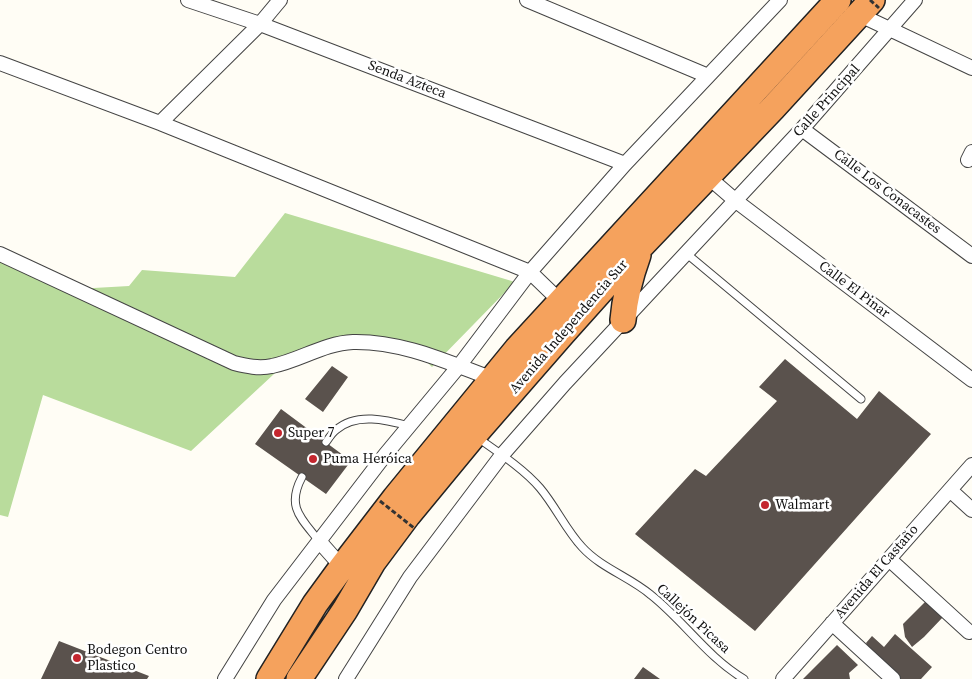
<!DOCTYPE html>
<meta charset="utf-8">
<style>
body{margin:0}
canvas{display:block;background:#fffdf5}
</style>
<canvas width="972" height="679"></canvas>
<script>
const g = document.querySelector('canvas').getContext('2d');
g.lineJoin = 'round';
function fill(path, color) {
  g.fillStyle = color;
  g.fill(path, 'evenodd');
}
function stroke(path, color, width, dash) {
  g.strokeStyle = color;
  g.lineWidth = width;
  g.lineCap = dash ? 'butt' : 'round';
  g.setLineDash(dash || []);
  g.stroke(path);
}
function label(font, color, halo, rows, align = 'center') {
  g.font = font + ' "Source Serif 4",serif';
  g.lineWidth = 5;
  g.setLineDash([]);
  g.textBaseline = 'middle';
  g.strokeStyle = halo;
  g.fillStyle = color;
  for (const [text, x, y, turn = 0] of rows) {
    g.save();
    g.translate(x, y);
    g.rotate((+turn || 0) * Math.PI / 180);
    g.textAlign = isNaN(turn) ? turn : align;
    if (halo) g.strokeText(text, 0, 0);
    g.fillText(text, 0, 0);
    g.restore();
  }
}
const forest = new Path2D(`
 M285,213l230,69 -83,85c-19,-23 -77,-21 -104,-15 -19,4 -38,12 -54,22l-83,77 -148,-56 -35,122 -8,-2v-261l76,35 53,-3 13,-16 93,7z`);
const building = new Path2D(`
 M785,359l72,60 22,-28 52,43 -176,197 -120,-97 60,-65 11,7 71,-75 -18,-14z
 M332,366l16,11 -25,35 -18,-13z
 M281,409l70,52 -25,33 -71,-50z
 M926,601l17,16 -19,20 -12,10 -7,-10 -2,-13z
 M895,634l37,33 -11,12h-21l-28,-23 -6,-13 6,-7 12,11z
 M59,641l90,35 -2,3h-106z
 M837,645l21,20 -9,8 1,6h-47z
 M643,667l17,12h-26z`);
const lane = new Path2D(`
 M687,254l174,145
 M478,438c20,14 47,32 62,50 16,19 26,42 42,59 19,21 48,30 69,48 33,26 56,62 93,84
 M326,442c3,-4 6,-9 10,-12 20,-18 51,-10 73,-4
 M302,477c-16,30 -1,41 17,64`);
const street = new Path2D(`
 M188,0l72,24 365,140
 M527,0l181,76
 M860,15l112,53
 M0,63l160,60 370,149 30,29
 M160,123l100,-99 20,-24
 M802,129l170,127
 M968,160l4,-8
 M707,176l29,25 236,179
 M0,254l234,109c12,3 25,6 38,3 27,-5 52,-23 81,-24 49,-1 94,20 140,37
 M950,490l22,20
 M319,541l23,26
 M889,559l80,73
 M832,623l61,56
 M225,679l49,-79 111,-145 74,-89 71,-94 95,-108 155,-164
 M346,679l64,-102 92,-122 63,-72 237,-254 113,-129
 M783,679l189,-214`);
const highway = new Path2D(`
 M623,320c2,-24 7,-43 15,-65
 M269,679l46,-75 27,-37 53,-69 122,-149 321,-349
 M299,679l46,-69 28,-48 35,-47 66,-80 89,-102 79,-88 131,-137 99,-108`);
const pathBridge = new Path2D(`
 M870,0l9,8
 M380,501l34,27`);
const markers = [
 [278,433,5,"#c4262e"],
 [313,459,5,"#c4262e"],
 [765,505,5,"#c4262e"],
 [77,658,5,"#c4262e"]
];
const streetNames = [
 ["Senda Azteca",407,80,21],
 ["Calle Principal",827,101,-48],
 ["Calle Los Conacastes",887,192,37],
 ["Calle El Pinar",854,290,37],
 ["Avenida Independencia Sur",569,327,-49],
 ["Avenida El Castaño",877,572,-49],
 ["Callejón Picasa",693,619,43]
];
const poiNames = [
 ["Super 7",288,433],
 ["Puma Heróica",323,459],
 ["Walmart",775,505],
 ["Bodegon Centro",87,650],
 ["Plastico",87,666]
];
fill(forest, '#b9dc9c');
fill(building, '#5a524d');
stroke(lane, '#444', 9);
stroke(street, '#444', 16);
stroke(highway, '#222', 28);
stroke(lane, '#fff', 7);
stroke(street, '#fff', 14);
stroke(highway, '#f5a25d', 25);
stroke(pathBridge, '#333', 3, [5, 2.5]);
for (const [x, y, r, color] of markers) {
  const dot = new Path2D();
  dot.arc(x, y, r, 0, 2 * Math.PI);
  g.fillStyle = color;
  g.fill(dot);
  stroke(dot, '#fff', 2);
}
label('14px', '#111', '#fff', streetNames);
label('14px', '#111', '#fff', poiNames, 'left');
</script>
